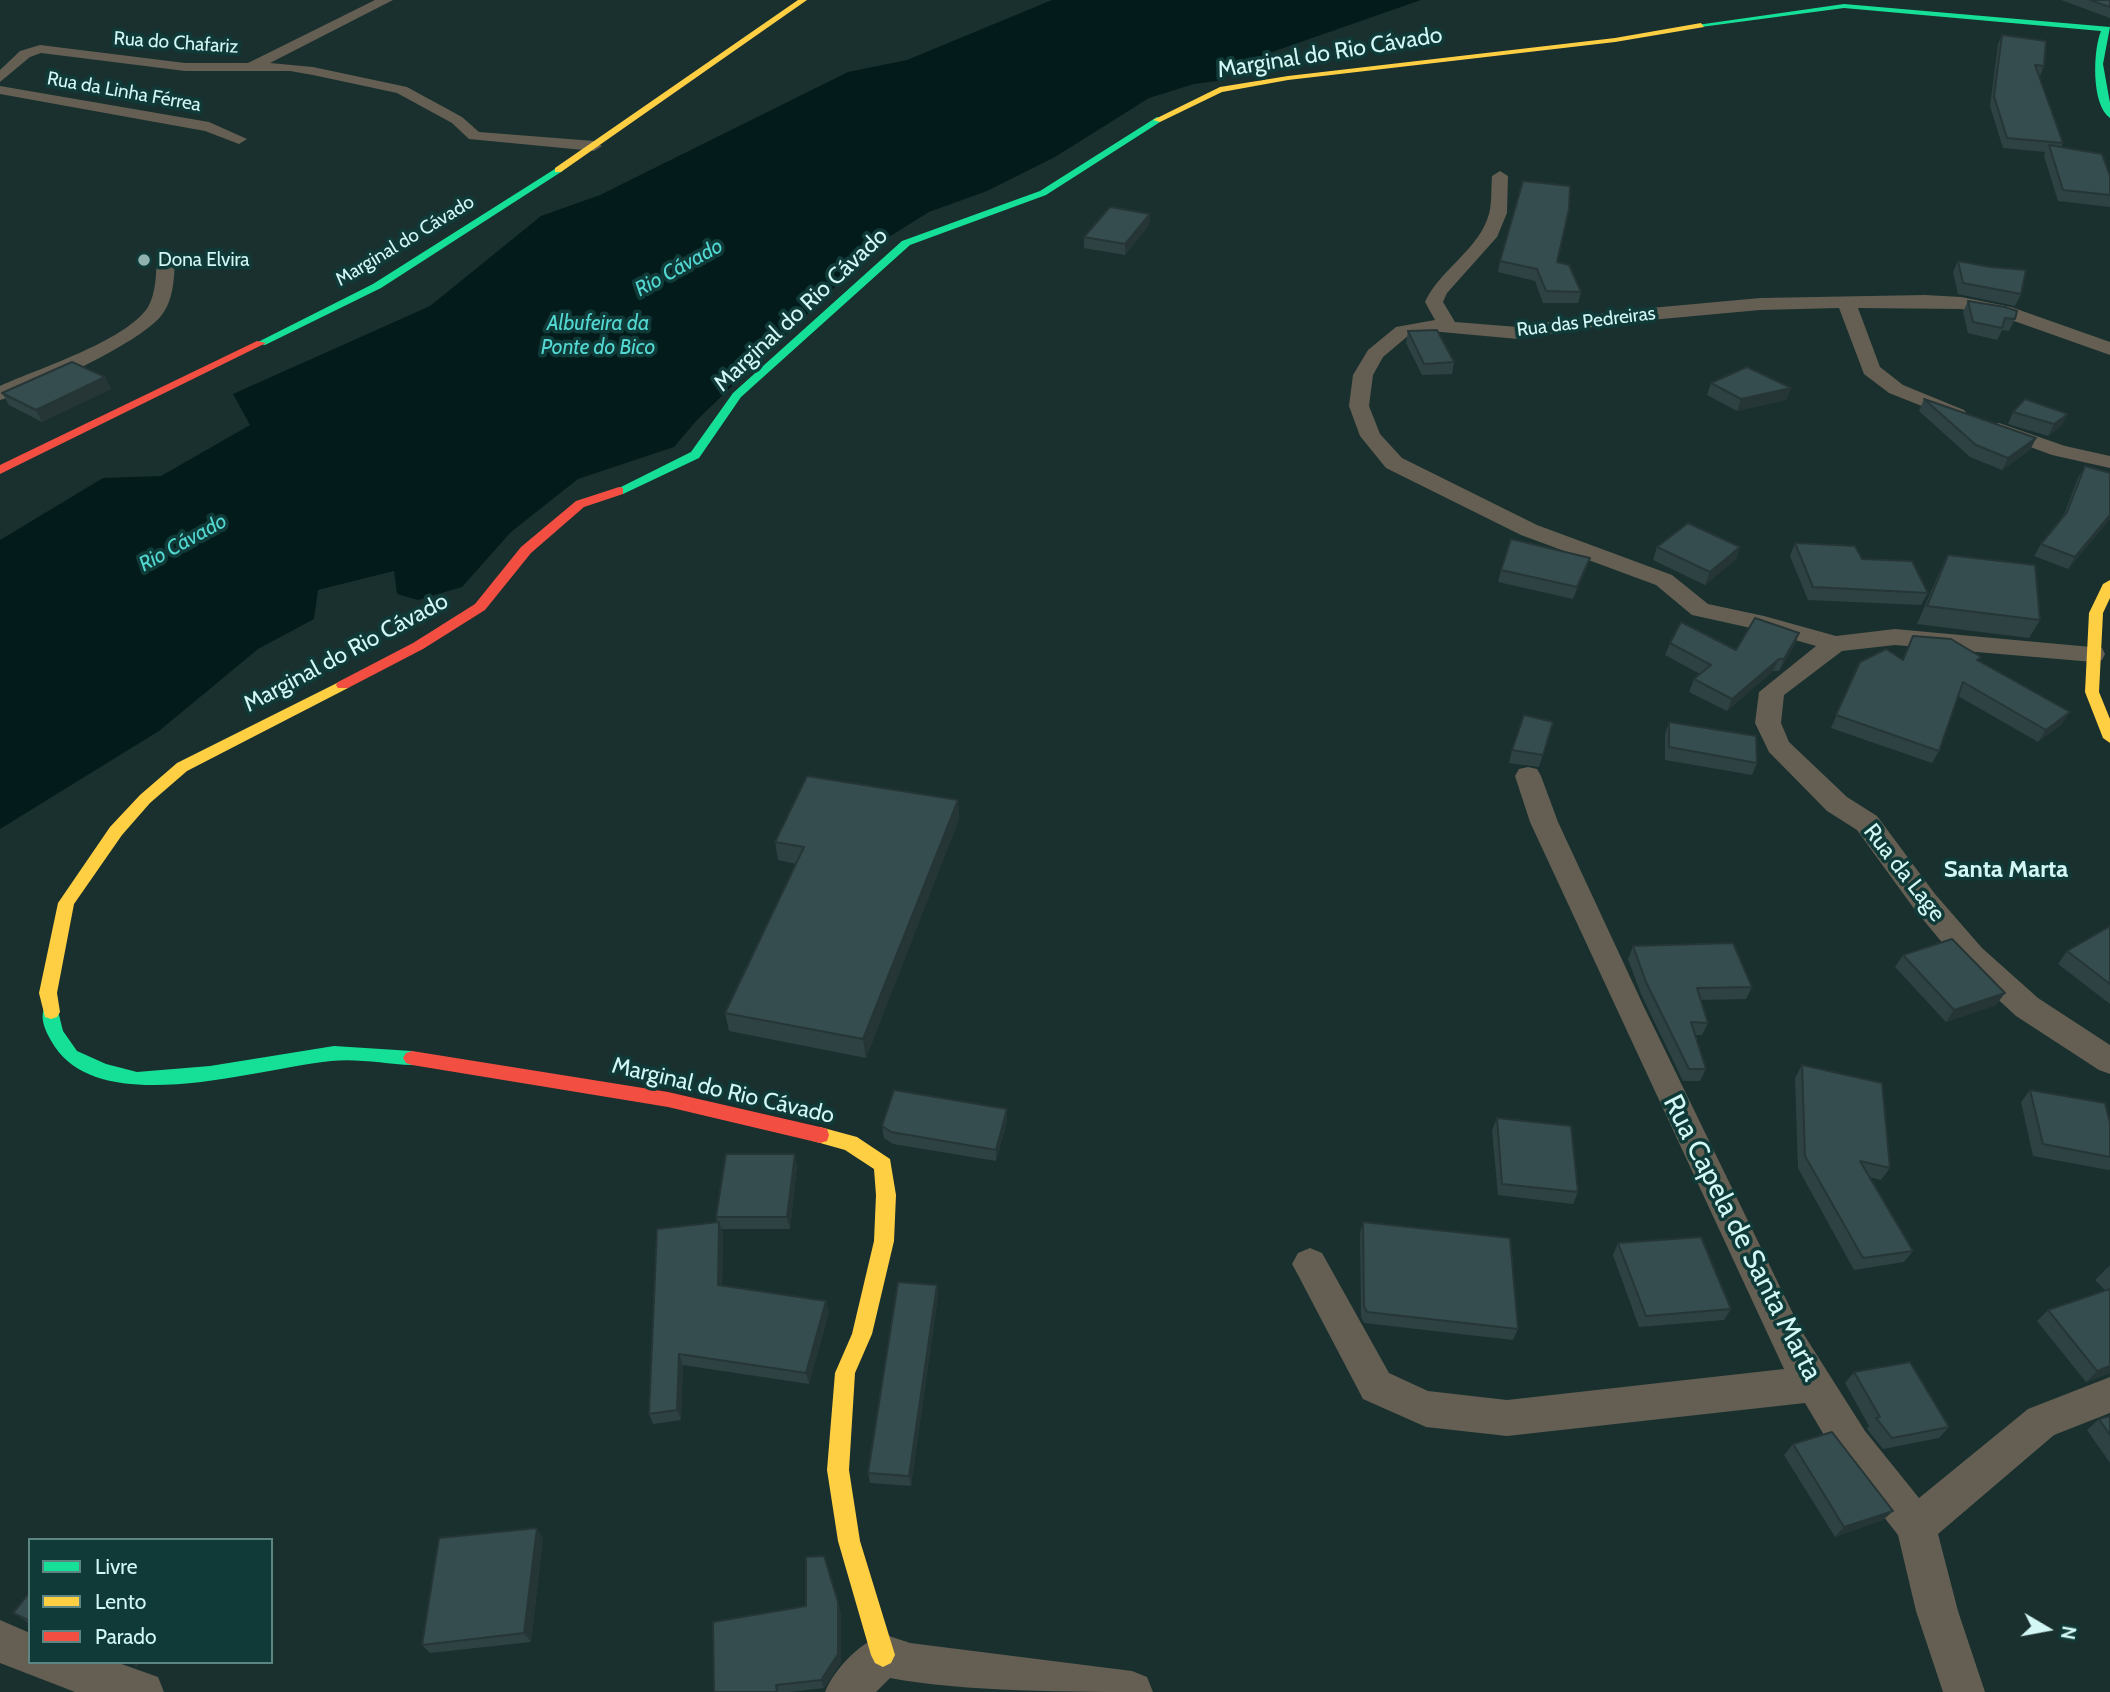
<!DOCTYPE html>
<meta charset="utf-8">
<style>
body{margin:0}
#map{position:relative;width:2110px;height:1692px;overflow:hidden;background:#19302f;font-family:Cabin,sans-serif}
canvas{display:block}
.legend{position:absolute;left:28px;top:1538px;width:245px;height:126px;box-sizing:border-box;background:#0f3a38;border:2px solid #5d8683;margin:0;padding:9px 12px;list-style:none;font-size:21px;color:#d2f7f4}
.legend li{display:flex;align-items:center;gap:14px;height:35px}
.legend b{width:35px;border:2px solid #5d8683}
.north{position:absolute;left:2012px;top:1594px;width:70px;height:70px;-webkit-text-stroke:5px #0f3a38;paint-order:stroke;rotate:100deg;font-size:19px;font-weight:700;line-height:28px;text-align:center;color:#d2f7f4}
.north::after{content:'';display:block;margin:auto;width:24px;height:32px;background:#d2f7f4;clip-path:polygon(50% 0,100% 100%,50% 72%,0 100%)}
</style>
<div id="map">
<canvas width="2110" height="1692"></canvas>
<ul class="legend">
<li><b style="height:9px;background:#16e098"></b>Livre</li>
<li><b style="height:9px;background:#ffcf43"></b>Lento</li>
<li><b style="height:9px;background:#f24e42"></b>Parado</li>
</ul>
<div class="north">N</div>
</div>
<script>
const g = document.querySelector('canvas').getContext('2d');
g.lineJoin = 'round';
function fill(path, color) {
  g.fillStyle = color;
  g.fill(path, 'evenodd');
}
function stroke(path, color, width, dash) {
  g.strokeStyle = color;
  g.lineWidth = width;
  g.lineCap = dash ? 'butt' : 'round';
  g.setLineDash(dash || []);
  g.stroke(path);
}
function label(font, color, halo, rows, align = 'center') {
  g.font = font + ' Cabin,sans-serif';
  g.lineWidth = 7;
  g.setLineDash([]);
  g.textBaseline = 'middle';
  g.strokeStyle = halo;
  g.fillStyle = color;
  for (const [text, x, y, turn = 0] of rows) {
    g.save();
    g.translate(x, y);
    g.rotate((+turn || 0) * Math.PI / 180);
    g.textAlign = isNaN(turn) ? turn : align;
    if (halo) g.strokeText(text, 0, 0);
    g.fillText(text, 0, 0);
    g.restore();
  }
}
const water = new Path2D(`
 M1052,0h369l-169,59 -35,22 -23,3 -45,14 -94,59 -68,34 -58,21 -45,28 -187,180 -23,27 -96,32 -67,53 -49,55 -44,13 -21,-6 -3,-23 -76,19 -4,29 -56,30 -99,82 -159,98v-289l103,-62 58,-2 89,-51 -17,-31 197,-88 111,-90 59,-21 248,-123 59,-12z`);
const street = new Path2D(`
 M375,0h18l-123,63 43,4 94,20 55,30 17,15 115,9 8,5 -8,5 -125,-12 -17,-16 -55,-30 -84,-18 -23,-4h-105l-144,-18 -11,4 -30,25v-12l20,-19 20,-6 145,18h63z
 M0,86l209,36 38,17 -8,5 -34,-13 -205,-37z
 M1500,171l8,5 -1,37 -10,24 -50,56 -4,9 12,20 63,5 100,-16 142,-13 165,-3 36,2 50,10 99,35v13l-110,-39 -39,-7 -103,-1 22,59 23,18 61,25 3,4 -3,4 -7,2 -68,-27 -25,-19 -25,-66 -79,2 -142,13 -100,16 -88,-8 -21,4 -26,22 -10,18 -4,31 11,28 22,24 135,67 135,50 36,29 56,12 72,20 59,-7 207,19 3,6 -3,6 -9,2 -198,-17 -53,6 -58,44 -3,28 8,19 58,55 30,19 58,78 47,54 56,50 72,47v29l-11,-4 -83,-54 -56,-52 -45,-54 -58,-80 -30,-19 -58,-59 -14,-29 4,-31 57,-46 -56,-16 -68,-15 -36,-30 -135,-50 -135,-67 -26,-32 -11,-30 4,-31 15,-25 28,-23 39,-7 -10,-18c15,-33 54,-52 64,-88 3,-11 2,-26 3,-38z
 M166,254l9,5c-1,19 -1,41 -14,57 -23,28 -125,75 -161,84v-14c37,-17 126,-45 148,-79 8,-14 8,-33 9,-48z
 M1999,423l66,23 45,10v12l-58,-13 -60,-22 -3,-4 3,-4z
 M1528,767l9,2 4,7 17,46 86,185 157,323 64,101 54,67 109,-89 82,-32v36l-56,22 -116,99 20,77 27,81h-42l-27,-81 -18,-76 -61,-78 -32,-54 -298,33 -81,-9 -63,-28 -65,-124 -6,-11 6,-11 12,-5 12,5 67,120 39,18 79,9 277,-31 -254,-547 -15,-46 4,-7z
 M0,1620l30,13v29h86l42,15 6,15h-89l-75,-29z
 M883,1634l27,9 222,28 15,6 6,15c-78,0 -191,0 -263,-14l-14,14h-51c10,-24 34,-48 58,-58z`);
const fast = new Path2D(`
 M1844,4l266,23 -7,37 7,39v15c-19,-13 -17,-68 -9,-87l-257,-23 -143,19 -4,-2z
 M1157,117l3,1v4l-114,73 -136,50 -169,152 -42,61 -76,36h-8l-2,-3 78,-39 42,-59 169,-152 138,-50z
 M558,167l5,3 -2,2 -180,116 -116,57 -9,-2 117,-59z
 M51,1005l6,2 6,24 14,20 29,13 31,8 73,-6 124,-20 78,5 6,2 3,5 -3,5 -6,2c-26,-1 -55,-7 -81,-4 -72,7 -227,58 -276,-14 -7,-11 -17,-28 -10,-40z`);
const slow = new Path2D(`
 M798,0h9l-246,172h-6v-4z
 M1701,23l3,4 -89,15 -327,38 -66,12 -62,30 -7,-2 67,-33 68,-11 327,-38z
 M2110,580v18l-7,15 -4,79 11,27v24l-7,-5 -18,-46 4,-79 14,-29z
 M343,680l5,2 2,3 -2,3 -161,83 -37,32 -28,32 -48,69 -17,89 3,19 -3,5 -6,2 -6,-2 -6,-24 19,-90 52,-76 30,-32 37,-32z
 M820,1127l37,10 33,22 6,36 -2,46 -22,93 -17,39 -6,97 11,71 35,114 -4,8 -8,4 -8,-4 -4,-8 -33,-114 -11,-71 8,-97 17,-39 22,-93 2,-46 -2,-26 -29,-19 -32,-9 -2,-6 2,-6z`);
const jam = new Path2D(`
 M257,341l9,2 -266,131v-9z
 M619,487l4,1v6l-39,13 -53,46 -46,57 -62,39 -75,39h-10l-2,-3 2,-3 75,-39 62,-39 46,-57 55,-46z
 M412,1051l256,41 152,35 7,2 2,6 -2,6 -7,2 -152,-36 -256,-42 -6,-2 -3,-5 3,-5z`);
const wall = new Path2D(`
 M2061,0h49v18z
 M2002,35l42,31 -4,10h-1l24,67 -2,4 49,29v31l-52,-6 -14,-45 1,-4 -42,-4 -13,-42 8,-62z
 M1150,214l-1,11 -24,30 -41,-7v-11z
 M1500,261l57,1 24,30 -3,11h-35l-8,-22 -37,-9z
 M1958,261l63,33 -6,12 -57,-12 -5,-22z
 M1968,301l47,18 -6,12 -7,-1 -5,10 -29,-7 -5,-21z
 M1408,331l46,31 -2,12 -30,1 -16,-32z
 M105,377l6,12 -69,33 -33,-17 -7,-12z
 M1711,383l80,5 -5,12 -49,11 -30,-16z
 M1924,399l112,39 -6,12 -28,20 -32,-13 -51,-46z
 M2013,412l49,13 -14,11 -40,-12z
 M2085,466l25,53 -42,50 -34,-13 7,-12 22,-27 15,-39z
 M1795,543l67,16 66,34 -7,12 -113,-5 -18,-44z
 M1657,547h83l-4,12 -31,26 -52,-25z
 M1948,555l92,65 -11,18 -112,-14 22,-51z
 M1501,570h85l-13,29 -75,-17z
 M1799,633l-5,13 -15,25h-6l-46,40 -38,-19 5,-13 6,-5 -35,-19 5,-12 66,7z
 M1913,636l66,25 91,51 -8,12 -24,18 -80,-46 -19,55 -7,12 -101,-35 29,-66 43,-3z
 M1553,722l-14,45 -30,-4 3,-13z
 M1669,722l88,41 -5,12 -87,-15v-26z
 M958,800l1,19 -93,239 -137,-27 -4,-18 71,-149 -18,-4 -3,-18z
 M2110,926v78l-52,-40 9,-13z
 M1633,946l119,41 -6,12 -46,1 8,23 -6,12h-7l11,34 -6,12h-17l-42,-87 -13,-35z
 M1903,955l93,50 -50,17 -51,-55z
 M1802,1065l88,103 -9,12 -12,-3 44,74 -9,11 -50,8 -56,-102 -3,-90z
 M2030,1090l80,33v46l-1,1 -76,-14 -12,-54z
 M1497,1118l81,74 -5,12 -75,-9 -6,-65z
 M1007,1121l-11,40 -103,-17 -9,-6 -2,-12z
 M797,1166l-7,63h-69l2,4 -1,52 104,16 3,11 -20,72 -126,-19 -2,55 -28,4 -4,-10 68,-192 -1,-5z
 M1363,1222l155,107 -5,11 -149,-17 -3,-6 -1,-84z
 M1618,1243l113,66 -7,11 -85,7 -26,-72z
 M2110,1266v107l-24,9 -49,-61 11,-11 58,-19 -11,-11 11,-11z
 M937,1285l1,11 -27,190 -41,-3 -2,-10z
 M1854,1372l95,55 -10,11 -56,11 -16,-20 2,-3 -24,-43z
 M2110,1416v47l-23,-33 12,-11z
 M1793,1444l100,67 -10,9 -48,17 -51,-82z
 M543,1538l-12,104 -101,11 -8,-8z
 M30,1592v32l-17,-11z
 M841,1612v50l-17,26 -35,4h-75z`);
const shadedWall = new Path2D(`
 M1150,214l-1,11 -24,30v-11z
 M105,377l6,12 -69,33 -6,-12z
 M1791,388l-5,12 -49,11 4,-12z
 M2068,414l-6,11 -14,11 6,-12z
 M2036,438l-6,12 -28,20 6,-12z
 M2110,515v4l-42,50 7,-12z
 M1740,547l-4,12 -31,26 5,-13z
 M1590,558l-4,12 -13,29 4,-12z
 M1799,633l-5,13 -15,25 5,-12z
 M1779,659l-6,12 -46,40 5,-12z
 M2070,712l-8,12 -24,18 8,-12z
 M958,800l1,19 -93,239 -3,-19z
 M2005,993l-9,12 -50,17 8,-12z
 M1007,1109v12l-11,40v-11z
 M795,1154l2,12 -7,63 -3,-12z
 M719,1222l4,11 -1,63 -4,-11z
 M937,1285l1,11 -27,190 -2,-10z
 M826,1301l3,11 -20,72 -3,-11z
 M679,1354l4,11 -2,55 -4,-10z
 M2110,1366v7l-24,9 11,-11z
 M1893,1511l-10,9 -48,17 9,-10z
 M537,1528l6,10 -12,104 -7,-9z
 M838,1602l3,10v50l-17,26 -3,-8z
 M131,1662h9l-3,5z`);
const building = new Path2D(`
 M2090,0h20v7z
 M2002,35l44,6 -2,25 -9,-1 28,78 -56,-5 -13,-42z
 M2049,145l53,9 8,22v19l-47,-5z
 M1523,181l47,5 -1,23 -12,53 12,3 12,27 -35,-1 -9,-22 -37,-8z
 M1110,207l40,7 -25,30 -41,-7z
 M1958,261l32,6 36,3 -5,24 -58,-11z
 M1968,301l37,6 12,4 -2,8 -10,-1 -3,10 -29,-6z
 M1437,330l17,32 -30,2 -16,-33z
 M72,362l33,15 -69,33 -34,-17z
 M1747,367l44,21 -50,11 -30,-16z
 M1924,399l112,39 -28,20 -32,-13z
 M2025,399l43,15 -14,10 -41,-12z
 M2085,466l25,7v42l-35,42 -34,-13 26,-32z
 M1688,523l52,24 -30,25 -53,-25z
 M1511,539l79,19 -13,29 -76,-17z
 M1795,543l60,3 7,13 50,2 16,32 -115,-6z
 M1948,555l87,10 5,55 -113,-14z
 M1755,618l44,15 -15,26h-5l-47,40 -38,-20 17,-14 -41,-22 11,-21 55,28z
 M1913,636l38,3 30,18 -4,3 93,52 -24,18 -83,-48 -24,69 -103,-36 24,-53 26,-13 17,11z
 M1524,715l29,7 -10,33 -31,-5z
 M1669,722l87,14 1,27 -88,-16z
 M807,776l151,24 -95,239 -138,-26 79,-166 -29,-5z
 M2110,926v58l-43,-33z
 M1952,939l53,54 -51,17 -51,-55z
 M1733,943l19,44 -55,1 11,35 -17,-1 15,47h-17l-43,-87 -13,-36z
 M1802,1065l80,18 8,85 -30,-7 53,90 -50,7 -58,-102z
 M894,1090l113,19 -11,41 -105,-18 -9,-6z
 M2030,1090l75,13 5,20v34l-67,-13z
 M1497,1118l74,8 7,66 -76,-8z
 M726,1154h69l-8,63h-71z
 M719,1222l-1,63 108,16 -20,72 -127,-19 -2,56 -28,4 8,-185z
 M1363,1222l147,16 8,91 -151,-17 -3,-6z
 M1701,1237l30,72 -85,7 -28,-73z
 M898,1282l39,3 -28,191 -41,-3z
 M2110,1289v77l-13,5 -49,-61z
 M1910,1362l39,65 -57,11 -16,-20 4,-1 -26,-45z
 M2110,1416v19l-11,-16z
 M1832,1432l61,79 -49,16 -51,-83z
 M537,1528l-13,105 -102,12 17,-107z
 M824,1556l14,46v52l-17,26 -45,5 1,7h-63l-1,-70 93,-16v-49z
 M30,1592v29l-17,-8z`);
const markers = [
 [144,260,7,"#91b1af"]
];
const farStreetnames = [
 ["Rua do Chafariz",176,43,4],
 ["Rua da Linha Férrea",124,92,10],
 ["Marginal do Cávado",405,241,-31],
 ["Rua das Pedreiras",1586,322,-7]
];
const farPoinames = [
 ["Dona Elvira",158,260]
];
const farWaternames = [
 ["Rio Cávado",679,268,-29],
 ["Albufeira da",598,324],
 ["Ponte do Bico",598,348],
 ["Rio Cávado",183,543,-29]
];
const streetNames = [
 ["Marginal do Rio Cávado",1330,53,-9],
 ["Marginal do Rio Cávado",801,310,-43],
 ["Marginal do Rio Cávado",346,653,-28],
 ["Rua da Lage",1904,873,52],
 ["Marginal do Rio Cávado",723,1091,13]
];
const neighbourhoodNames = [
 ["Santa Marta",2006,870]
];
const nearStreetnames = [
 ["Rua Capela de Santa Marta",1742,1238,63]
];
fill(water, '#031c1b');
fill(street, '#645f52');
fill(fast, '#16e098');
fill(slow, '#ffcf43');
fill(jam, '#f24e42');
fill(wall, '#2e4244');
fill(shadedWall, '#263637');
fill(building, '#364d4f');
stroke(building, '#263637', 2);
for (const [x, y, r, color] of markers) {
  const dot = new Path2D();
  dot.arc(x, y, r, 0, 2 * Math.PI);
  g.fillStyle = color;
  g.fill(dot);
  stroke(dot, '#0f3a38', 2.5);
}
label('19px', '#d2f7f4', '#0f3a38', farStreetnames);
label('19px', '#d2f7f4', '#0f3a38', farPoinames, 'left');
label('italic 21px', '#52d7d1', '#0f3a38', farWaternames);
label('23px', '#d2f7f4', '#0f3a38', streetNames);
label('bold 24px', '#d2f7f4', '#0f3a38', neighbourhoodNames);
label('28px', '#d2f7f4', '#0f3a38', nearStreetnames);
</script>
